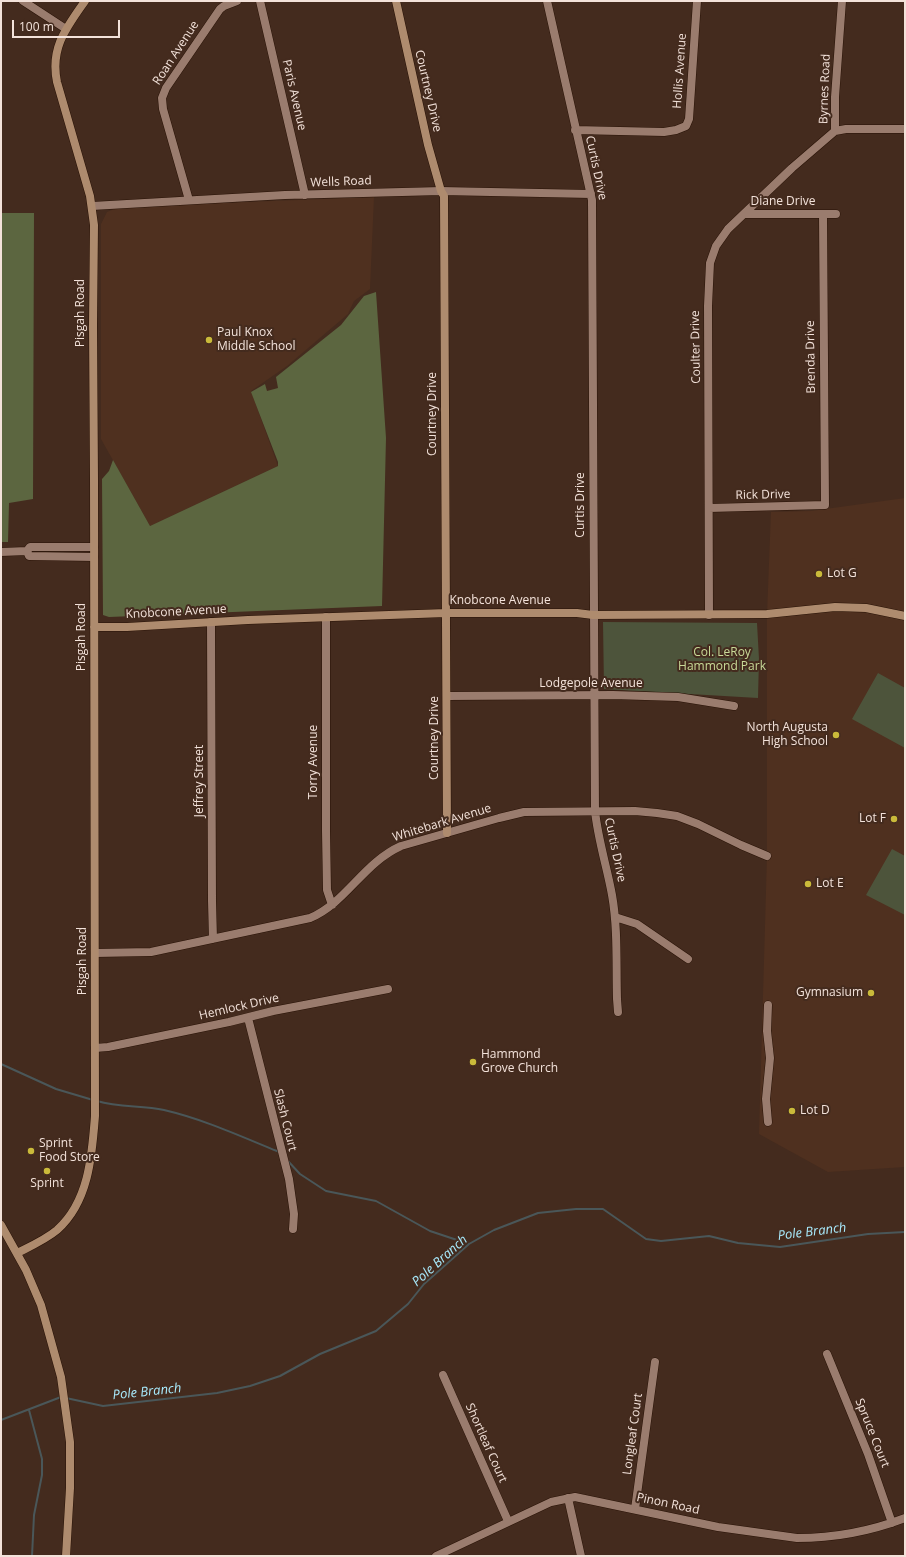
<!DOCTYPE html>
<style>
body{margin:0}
#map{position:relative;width:906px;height:1557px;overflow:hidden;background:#442b1e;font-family:"Open Sans",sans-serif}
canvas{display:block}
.frame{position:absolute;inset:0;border:2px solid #f3e2da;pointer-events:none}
.scale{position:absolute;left:12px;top:20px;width:108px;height:18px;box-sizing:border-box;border:2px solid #f3e2da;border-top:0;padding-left:5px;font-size:12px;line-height:14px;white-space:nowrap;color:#f3e2da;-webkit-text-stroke:3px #442b1e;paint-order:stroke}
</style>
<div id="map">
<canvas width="906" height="1557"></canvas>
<div class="frame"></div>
<div class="scale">100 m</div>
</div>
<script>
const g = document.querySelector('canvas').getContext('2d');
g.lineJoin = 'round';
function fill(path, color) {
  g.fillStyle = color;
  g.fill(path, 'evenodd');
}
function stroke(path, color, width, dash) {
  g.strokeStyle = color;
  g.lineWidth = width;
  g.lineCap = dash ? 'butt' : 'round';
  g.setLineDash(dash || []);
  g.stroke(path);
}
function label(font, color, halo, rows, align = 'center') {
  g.font = font + ' "Open Sans",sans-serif';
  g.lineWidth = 4;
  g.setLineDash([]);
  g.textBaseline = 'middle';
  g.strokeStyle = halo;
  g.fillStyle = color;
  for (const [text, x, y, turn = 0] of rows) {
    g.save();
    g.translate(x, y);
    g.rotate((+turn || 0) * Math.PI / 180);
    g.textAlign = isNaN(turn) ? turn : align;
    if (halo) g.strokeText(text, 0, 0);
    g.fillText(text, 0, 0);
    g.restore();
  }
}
const built = new Path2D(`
 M374,197l-4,92 -16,12 -6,13 -61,52 -36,25 27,75 -128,60 -49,-87v-215l6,-12 12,-5z
 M905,498v669l-77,5 -69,-38 8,-278v-242l4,-102 40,-1z`);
const green = new Path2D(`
 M603,622l154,1 2,36 -1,39 -154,-9z
 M878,673l27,15v60l-53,-29z
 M892,849l13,7v59l-39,-20z`);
const forest = new Path2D(`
 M1,213h33l-1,286 -24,4 -1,39h-7z
 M376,292l10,146 -4,168 -273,11 -6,-2 -1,-136 7,-8 4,-11 37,66 128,-60v-4l-27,-70 14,-8 2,7 11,-3 -2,-11 65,-52 23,-29z`);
const stream = new Path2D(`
 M1,1064l55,25 37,11
 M97,1101c22,7 45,4 67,9 39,9 76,26 113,41l3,2
 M287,1160l13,14 26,17 50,10 54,30 39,13
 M66,1398l37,8 114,-13 33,-7 30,-10 40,-22 56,-23 32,-27 16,-20 45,-40 25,-14 44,-17 38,-4h27l43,30 15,2 48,-5 29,7 42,4 88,-13 37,-2
 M29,1410l13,49v16l-8,40 -2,41
 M1,1420l60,-23`);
const street = new Path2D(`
 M23,1l43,28
 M260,1l45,194
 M547,1l45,199 3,611c3,29 12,56 17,84 6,34 4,69 5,104l1,13
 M575,130l89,2 12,-2 10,-4 3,-7 8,-118
 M835,131v-34l7,-96
 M189,200l-26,-91 -1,-11 4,-10 54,-79 4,-3 13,-5
 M92,206l193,-11 156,-4 150,3
 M744,214h92
 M709,508l116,-3 -2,-291
 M27,551l2,5 65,1
 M27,551l3,-4h64
 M1,552l26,-1
 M709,615l-1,-309 2,-43 6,-17 12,-17 64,-61 43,-37 11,-2h59
 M326,617v214l1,59 5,15
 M211,622l1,279 1,38
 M447,696l166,-1 65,2 56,9
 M615,917l22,7 51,35
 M95,953l56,-1 159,-34c36,-15 53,-55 91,-72l98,-28 25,-6 111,-1 22,2 20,3 21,8 43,21 26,11
 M248,1018l41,161 5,35 -1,15
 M95,1048l13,-1 121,-25 44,-11 115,-22
 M768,1122l-2,-23 4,-41 -3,-27 1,-26
 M827,1354l41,100 24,69
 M443,1375l65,146
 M568,1498l13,58
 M635,1509l20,-147
 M436,1556l115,-54 24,-5 143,30 79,11c37,0 74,-7 108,-20`);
const secondary = new Path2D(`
 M396,1l32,144 13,46 3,5 3,637
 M94,627h33l121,-7 198,-7h131l16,2 174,-1 68,-7 31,1 39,8
 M1,1225l25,45 15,35 20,72 9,65v46l-4,68
 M17,1253c14,-7 28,-13 40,-23 32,-28 35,-75 38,-114l-1,-636 -1,-155 1,-100 -4,-29 -33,-114c-7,-34 9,-54 28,-81`);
const markers = [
 [209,340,4,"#caba3a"],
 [819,574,4,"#caba3a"],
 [836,735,4,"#caba3a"],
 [894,819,4,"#caba3a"],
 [808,884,4,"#caba3a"],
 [871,993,4,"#caba3a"],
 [473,1062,4,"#caba3a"],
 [792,1111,4,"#caba3a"],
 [31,1151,4,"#caba3a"],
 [47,1171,4,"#caba3a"]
];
const streetNames = [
 ["Roan Avenue",176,53,-57],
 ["Hollis Avenue",680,71,-86],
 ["Byrnes Road",825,89,-88],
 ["Courtney Drive",428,91,77],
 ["Paris Avenue",294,95,77],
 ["Curtis Drive",596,168,78],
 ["Wells Road",341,182,-2],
 ["Diane Drive",783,202],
 ["Pisgah Road",81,313,-90],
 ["Coulter Drive",696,347,-91],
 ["Brenda Drive",811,357,-91],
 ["Courtney Drive",433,414,-90],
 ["Rick Drive",763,495,-1],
 ["Curtis Drive",581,505,-90],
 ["Knobcone Avenue",500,601],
 ["Knobcone Avenue",176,612,-3],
 ["Pisgah Road",82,637,-90],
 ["Lodgepole Avenue",591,684],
 ["Courtney Drive",435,738,-90],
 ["Torry Avenue",314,762,-90],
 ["Jeffrey Street",200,781,-90],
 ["Whitebark Avenue",442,823,-17],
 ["Curtis Drive",615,850,78],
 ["Pisgah Road",83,961,-90],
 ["Hemlock Drive",239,1007,-13],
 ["Slash Court",285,1120,76],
 ["Spruce Court",872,1433,68],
 ["Longleaf Court",633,1434,-82],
 ["Shortleaf Court",486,1443,66],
 ["Pinon Road",668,1504,12]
];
const poiNames = [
 ["Paul Knox",217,333],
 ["Middle School",217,347],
 ["Lot G",827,574],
 ["North Augusta",828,728,"right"],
 ["High School",828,742,"right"],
 ["Lot F",886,819,"right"],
 ["Lot E",816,884],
 ["Gymnasium",863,993,"right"],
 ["Hammond",481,1055],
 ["Grove Church",481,1069],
 ["Lot D",800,1111],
 ["Sprint",39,1144],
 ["Food Store",39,1158],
 ["Sprint",47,1184,"center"]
];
const parkNames = [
 ["Col. LeRoy",722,653],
 ["Hammond Park",722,667]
];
const waterNames = [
 ["Pole Branch",812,1232,-7],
 ["Pole Branch",440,1261,-42],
 ["Pole Branch",147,1392,-6]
];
fill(built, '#4f301f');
fill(green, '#4d543b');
fill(forest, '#5c6640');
stroke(stream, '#4a5759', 2);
stroke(street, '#291307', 9);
stroke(secondary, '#291307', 9);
stroke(street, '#9a7c6e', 8);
stroke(secondary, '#ae8b6e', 8);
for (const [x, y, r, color] of markers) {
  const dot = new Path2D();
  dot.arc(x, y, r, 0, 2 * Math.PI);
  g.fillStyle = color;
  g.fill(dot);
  stroke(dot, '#442b1e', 1.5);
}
label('12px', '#f3e2da', '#442b1e', streetNames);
label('12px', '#f3e2da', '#442b1e', poiNames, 'left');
label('12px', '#c8da98', '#442b1e', parkNames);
label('italic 13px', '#a8eafc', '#442b1e', waterNames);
</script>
